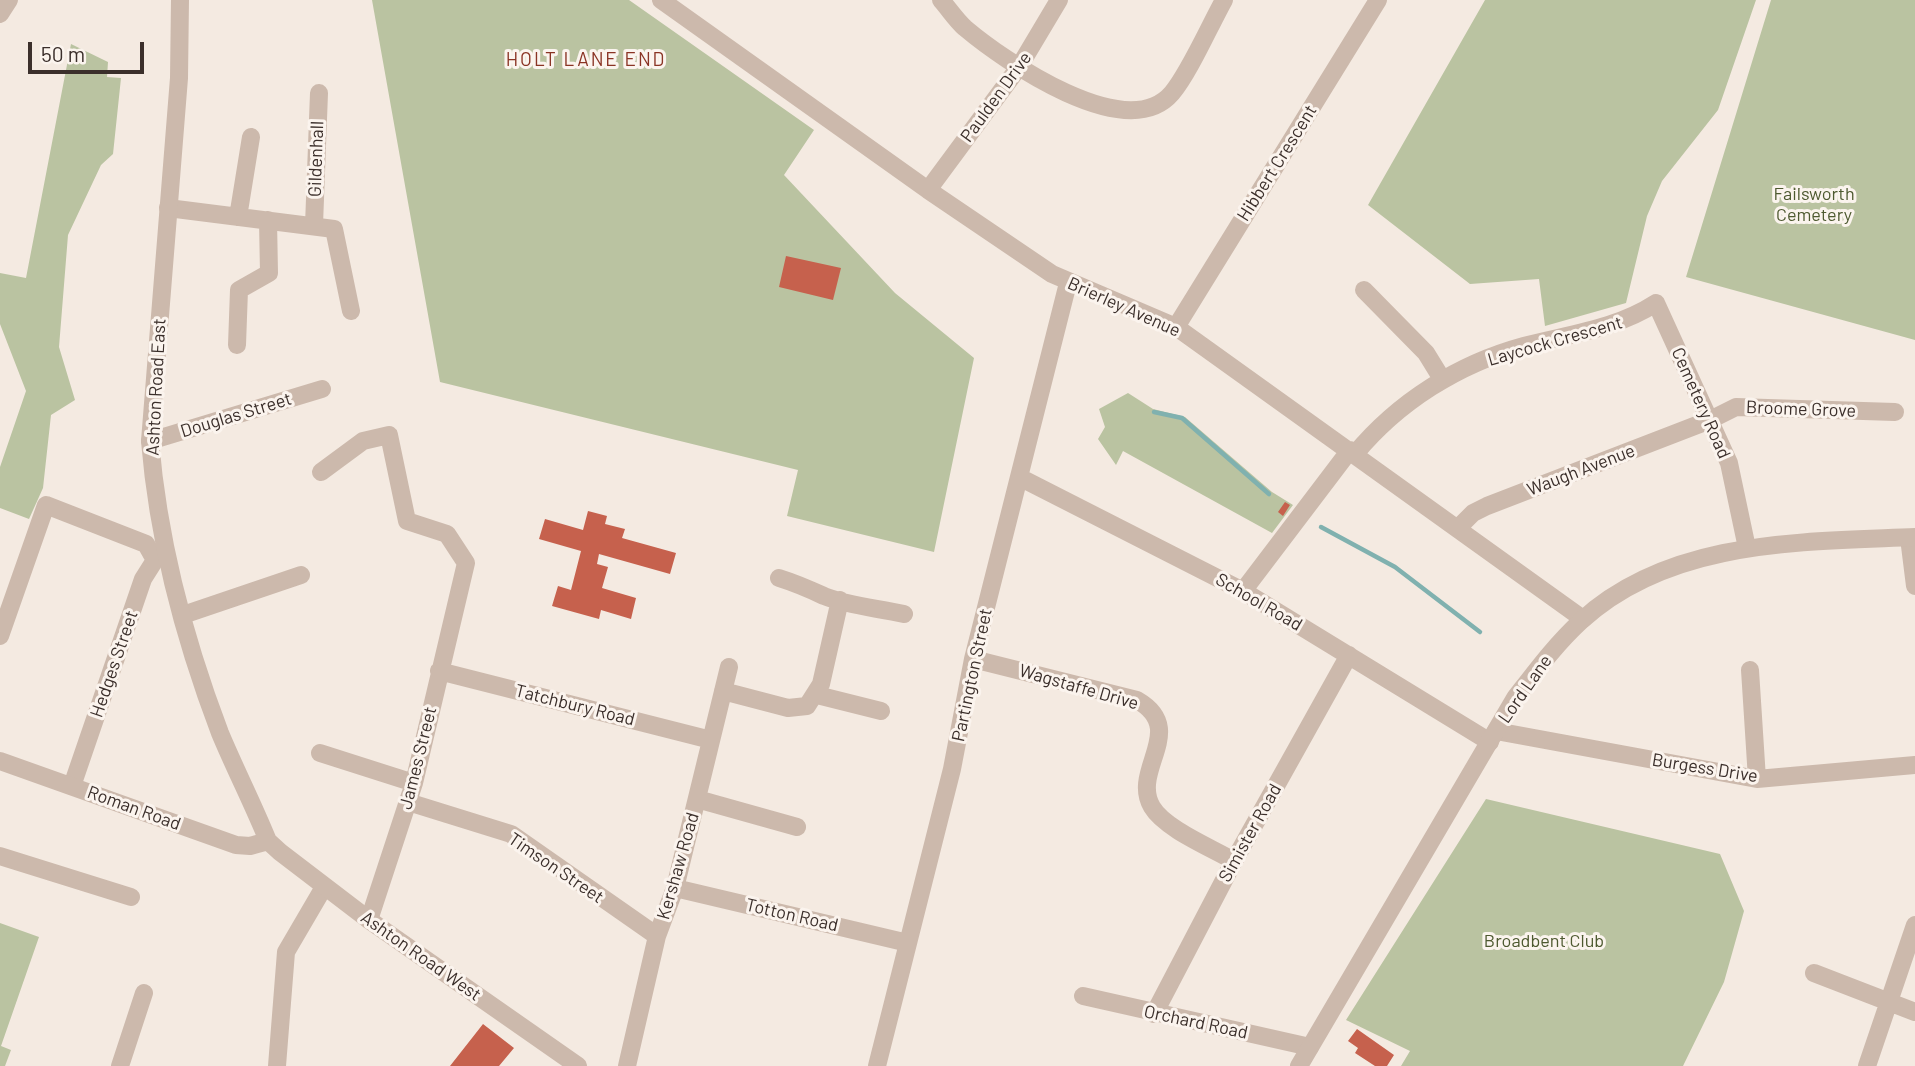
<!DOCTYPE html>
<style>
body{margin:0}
#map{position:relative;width:1915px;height:1066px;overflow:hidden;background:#f4eae1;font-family:Barlow,sans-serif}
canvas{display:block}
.scale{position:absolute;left:28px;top:42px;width:116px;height:32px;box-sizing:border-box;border:4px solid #3b2f2b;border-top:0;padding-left:9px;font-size:21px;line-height:24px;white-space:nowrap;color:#3b2f2b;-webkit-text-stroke:5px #fbf4ee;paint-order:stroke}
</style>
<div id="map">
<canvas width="1915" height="1066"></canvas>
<div class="scale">50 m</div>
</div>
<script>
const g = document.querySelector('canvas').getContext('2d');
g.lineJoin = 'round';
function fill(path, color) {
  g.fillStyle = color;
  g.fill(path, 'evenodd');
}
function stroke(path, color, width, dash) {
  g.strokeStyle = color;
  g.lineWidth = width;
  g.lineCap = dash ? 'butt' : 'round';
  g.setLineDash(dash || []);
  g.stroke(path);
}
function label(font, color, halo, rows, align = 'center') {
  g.font = font + ' Barlow,sans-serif';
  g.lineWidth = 6;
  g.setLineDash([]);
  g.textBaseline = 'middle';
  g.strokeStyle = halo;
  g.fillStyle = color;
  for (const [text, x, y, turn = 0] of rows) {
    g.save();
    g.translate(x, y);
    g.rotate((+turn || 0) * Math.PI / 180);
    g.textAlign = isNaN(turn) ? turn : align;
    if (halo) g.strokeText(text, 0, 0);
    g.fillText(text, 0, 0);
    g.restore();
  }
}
const green = new Path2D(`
 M372,0h257l185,130 -30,45 111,118 79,65 -40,194 -147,-36 11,-46 -358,-88z
 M1485,0h271l-38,110 -56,71 -15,35 -21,87 -81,23 -6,-47 -69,5 -102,-79z
 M1771,0h144v340l-229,-63z
 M71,44l37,18 -1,15 14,1 -8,76 -12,11 -33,70 -9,112 16,53 -24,15 -8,73 -14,31 -29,-11v-41l26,-76 -26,-67v-51l26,5z
 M1128,393l25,16 32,8 87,75 21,13 -21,28 -149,-82 -7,14 -18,-26 7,-12 -6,-18z
 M1486,799l234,55 24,57 -20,71 -41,84h-282l9,-15 -64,-31z
 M0,923l39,14 -38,109 10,4 -6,16h-5z`);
const stream = new Path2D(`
 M1154,412l28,6 87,76
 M1321,527l74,40 85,65`);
const building = new Path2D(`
 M786,256l55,12 -8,32 -54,-13z
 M1285,502l5,3 -7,11 -5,-4z
 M588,511l19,5 -2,8 20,5 -3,9 54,15 -6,21 -71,-20 -2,10 11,3 -6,21 34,10 -5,21 -30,-9 -2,9 -47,-13 6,-20 13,4 10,-39 -42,-12 6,-20 38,11z
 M483,1024l31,24 -15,18h-49z
 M1357,1029l37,26 -7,11h-12l-20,-13 3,-5 -10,-7z`);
const minor = new Path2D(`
 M661,0l267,190 124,84 124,53 407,292
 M941,0c8,9 15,20 24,28 39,33 162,118 207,65 17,-20 38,-68 52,-93
 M0,14l9,-14
 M928,190l91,-123 40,-67
 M168,208l166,21 17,82
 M238,217l13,-80
 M314,225l5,-132
 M1364,290l62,63 16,26
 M1176,327l202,-327
 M237,345l2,-55 30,-17 -1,-53
 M150,441l172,-52
 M1355,454c43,-52 103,-90 169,-108 46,-12 92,-17 132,-43l73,160 18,85
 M321,472l42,-31 26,-6 18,86 40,13 19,29 -52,220 -45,137
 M1019,477l224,114 247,151
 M1458,528l15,-15 14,-7 223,-86 26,-13 159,5
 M1909,538l6,48
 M779,578c16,5 30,11 45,18 25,10 54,12 80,18
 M1243,591l107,-141
 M183,615l118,-40
 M0,636l46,-131 100,39 9,16
 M973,659l164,41c52,30 -7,70 15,107 13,22 60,41 82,54
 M1750,670l7,109
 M439,671l272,69
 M723,691l65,17 19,-2 14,-22 19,-84
 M817,695l64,16
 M1496,731l261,48 158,-14
 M320,753l94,30
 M72,786l71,-207 12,-19 9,-7
 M697,799l100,28
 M408,802l103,32 146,102
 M0,856l131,41
 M675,888l233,55
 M1814,973l101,39
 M1083,996l227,51
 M1154,1014l80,-153 115,-206
 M120,1066l24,-73
 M277,1066l9,-114 38,-65
 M627,1066l30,-130 18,-48 54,-221
 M877,1066l75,-297 21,-110 95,-376
 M1867,1066l48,-141`);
const tertiary = new Path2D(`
 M180,0l-1,78 -29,363c8,98 35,200 70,292 15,36 33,71 48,108l12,11 89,68 209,146
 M0,761l236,84 14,1 18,-5
 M1299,1066l216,-368c21,-27 41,-54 66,-77 89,-82 221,-79 334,-84`);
const streetNames = [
 ["Paulden Drive",996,97,-54],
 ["Gildenhall",316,159,-88],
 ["Hibbert Crescent",1277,163,-58],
 ["Brierley Avenue",1124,307,24],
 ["Laycock Crescent",1555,341,-16],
 ["Ashton Road East",156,387,-87],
 ["Cemetery Road",1701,403,66],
 ["Broome Grove",1801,409,2],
 ["Douglas Street",236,415,-17],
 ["Waugh Avenue",1581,470,-21],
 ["School Road",1259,602,30],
 ["Hedges Street",114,664,-71],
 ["Partington Street",972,675,-78],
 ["Wagstaffe Drive",1079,687,16],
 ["Lord Lane",1525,689,-55],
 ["Tatchbury Road",575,705,14],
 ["James Street",418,758,-76],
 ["Burgess Drive",1705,768,9],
 ["Roman Road",134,808,20],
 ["Simister Road",1250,833,-61],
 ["Kershaw Road",678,866,-74],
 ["Timson Street",556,868,34],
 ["Totton Road",792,915,13],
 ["Ashton Road West",421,956,35],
 ["Orchard Road",1196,1022,12]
];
const parkNames = [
 ["Failsworth",1814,194],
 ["Cemetery",1814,215],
 ["Broadbent Club",1544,941]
];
const neighbourhoodNames = [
 ["HOLT LANE END",586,60]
];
fill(green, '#bac3a1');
stroke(stream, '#80b1af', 4.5);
fill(building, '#c6614d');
stroke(minor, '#ccb9ac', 18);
stroke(tertiary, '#ccb9ac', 18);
label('18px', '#3b2f2b', '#fbf4ee', streetNames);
label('18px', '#4d592f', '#fbf4ee', parkNames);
g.letterSpacing = '2px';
label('19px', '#8a3424', '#fbf4ee', neighbourhoodNames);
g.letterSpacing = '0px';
</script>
